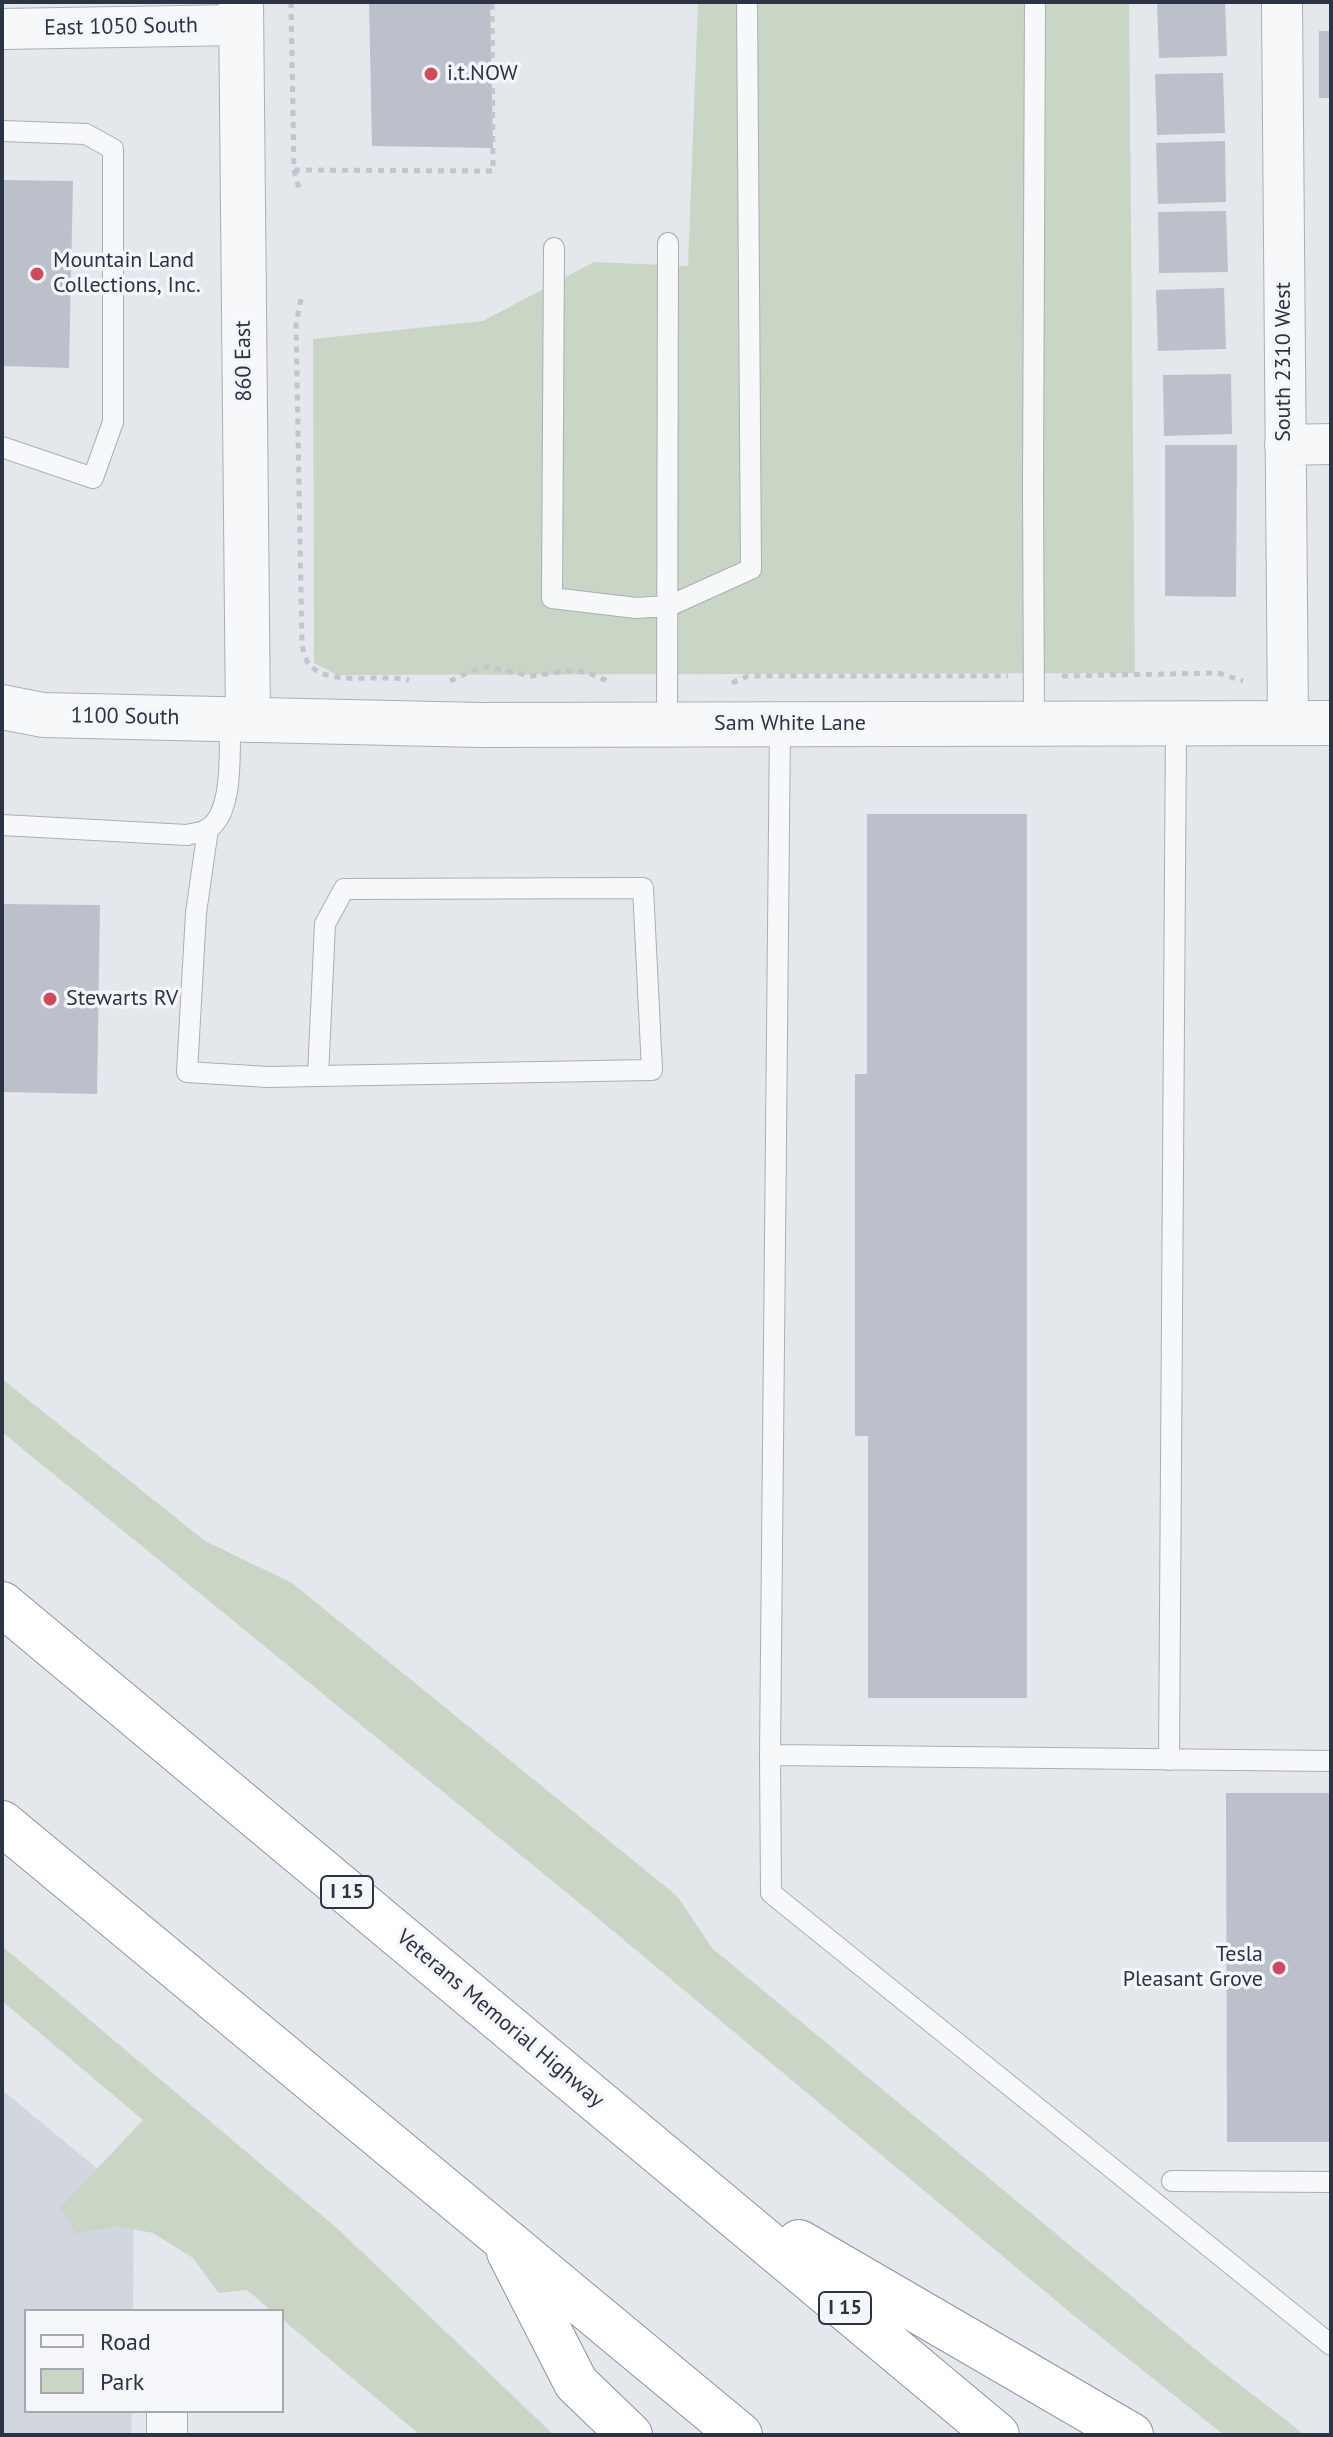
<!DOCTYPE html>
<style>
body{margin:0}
#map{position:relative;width:1333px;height:2437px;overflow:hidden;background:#e4e7ec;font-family:"PT Sans",sans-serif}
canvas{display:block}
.frame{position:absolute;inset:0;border:4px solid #2b3445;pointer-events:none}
.legend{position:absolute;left:24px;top:2309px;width:260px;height:104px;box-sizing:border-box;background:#f4f6f9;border:2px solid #a4a8b1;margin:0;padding:10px 14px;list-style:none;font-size:24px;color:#2b3445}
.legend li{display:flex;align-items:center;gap:16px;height:40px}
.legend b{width:40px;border:2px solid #a4a8b1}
</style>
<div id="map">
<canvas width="1333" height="2437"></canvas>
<div class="frame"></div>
<ul class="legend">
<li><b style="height:10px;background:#f7f8fa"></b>Road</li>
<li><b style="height:22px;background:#c9d6c5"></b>Park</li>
</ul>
</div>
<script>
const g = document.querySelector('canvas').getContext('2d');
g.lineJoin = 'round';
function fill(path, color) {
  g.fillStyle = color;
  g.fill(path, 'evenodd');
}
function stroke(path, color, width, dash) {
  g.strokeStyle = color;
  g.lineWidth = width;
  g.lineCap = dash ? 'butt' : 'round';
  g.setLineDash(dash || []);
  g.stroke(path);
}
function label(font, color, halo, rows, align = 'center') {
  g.font = font + ' "PT Sans",sans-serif';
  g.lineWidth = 7;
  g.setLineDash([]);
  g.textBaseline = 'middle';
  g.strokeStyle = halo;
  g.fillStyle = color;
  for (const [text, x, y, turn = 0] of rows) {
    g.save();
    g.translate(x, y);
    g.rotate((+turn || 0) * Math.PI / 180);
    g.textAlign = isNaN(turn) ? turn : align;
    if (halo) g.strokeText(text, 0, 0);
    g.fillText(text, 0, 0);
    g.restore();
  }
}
const built = new Path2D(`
 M2,2090l132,109 -1,112h-107v100h106l-1,24h-129z`);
const green = new Path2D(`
 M698,2h431l6,671 -798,2 -23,-12 -1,-324 170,-18 111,-59 94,4z
 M2,1379l203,162 87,42 385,313 35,52 501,416 92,71h-81l-152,-121 -478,-399 -592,-483z
 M2,1946l337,284 215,205h-134l-138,-116v-8h-10l-25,-21 -28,3 -26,-35 -40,-25 -36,-7 -41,8 -16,-26 83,-88 -141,-119z`);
const building = new Path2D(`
 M369,2h121l3,146 -121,-2z
 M1157,2h68l2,54 -68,2z
 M1319,31h12v67h-12z
 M1223,73l2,60 -68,2 -2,-61z
 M1225,141l1,61 -68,2 -2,-61z
 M2,180l71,1 -4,187 -67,-2z
 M1226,211l2,61 -69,1 -1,-61z
 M1224,288l2,61 -68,2 -2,-61z
 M1231,374l1,60 -68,2 -1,-61z
 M1165,445h72l-1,152 -71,-1z
 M867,814h160v884h-159v-262h-13v-362h12z
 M2,904l98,1 -3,189 -95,-2z
 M1226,1793h105v349h-104z`);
const path = new Path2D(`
 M291,2l3,168 6,22
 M294,170l199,1 -1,-169
 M301,299l-5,25 6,320c1,6 3,14 6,19 19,25 73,10 101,17
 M1062,676l156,-3 25,8
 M450,681l24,-11 14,-3 43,9 36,-5 19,1 24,10
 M732,683l16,-7h260`);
const service = new Path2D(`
 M2,131l84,3 27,15v273l-20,56 -91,-31
 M554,248l-2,350 84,10 33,-2 82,-37 -4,-567
 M1034,722l-1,-237 2,-483
 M667,724l1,-481
 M780,724l-10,1031 1,138 560,452
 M2,825l185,10c6,-2 14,-2 19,-5 29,-15 23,-82 24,-111
 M208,829l-12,84 -9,159 81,5 50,-1 334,-6 -9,-182 -299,1 -19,35 -7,152
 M770,1755l561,6
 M1169,1760l7,-1037
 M1172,2181l159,1`);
const minor = new Path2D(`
 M1282,2l6,721
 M2,29l239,-4
 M1285,445l46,-1
 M167,2435v-24`);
const tertiary = new Path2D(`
 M241,2l7,718
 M2,707l41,8 437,10 851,-2`);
const motorway = new Path2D(`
 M2,1604l995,831
 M2,1823l738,612
 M799,2242l332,193
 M509,2252l67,131 54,52`);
const markers = [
 [431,74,8,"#d1495b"],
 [37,274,8,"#d1495b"],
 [50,999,8,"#d1495b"],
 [1279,1968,8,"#d1495b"]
];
const shields = [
 [347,1892,52],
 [845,2308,52]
];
const shieldNames = [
 ["I 15",347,1892],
 ["I 15",845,2308]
];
const streetNames = [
 ["East 1050 South",121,27,-1],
 ["860 East",244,361,-91],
 ["South 2310 West",1284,362,-90],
 ["1100 South",125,717,1],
 ["Sam White Lane",790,724],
 ["Veterans Memorial Highway",500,2019,40]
];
const poiNames = [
 ["i.t.NOW",447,74],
 ["Mountain Land",53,261],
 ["Collections, Inc.",53,286],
 ["Stewarts RV",66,999],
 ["Tesla",1263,1955,"right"],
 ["Pleasant Grove",1263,1980,"right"]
];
fill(built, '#d2d6de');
fill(green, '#c9d6c5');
fill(building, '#bbc0ca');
stroke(service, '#a9aeb7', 22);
stroke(minor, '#a9aeb7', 42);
stroke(tertiary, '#a9aeb7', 46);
stroke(motorway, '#8b94a3', 46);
stroke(path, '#c2c5cb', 5, [6, 6]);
stroke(service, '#f7f8fa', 20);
stroke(minor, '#f7f8fa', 40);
stroke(tertiary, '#f7f8fa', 44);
stroke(motorway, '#fff', 44);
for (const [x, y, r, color] of markers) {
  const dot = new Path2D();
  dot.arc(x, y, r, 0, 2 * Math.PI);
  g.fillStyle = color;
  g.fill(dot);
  stroke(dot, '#f4f6f9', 3);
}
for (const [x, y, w] of shields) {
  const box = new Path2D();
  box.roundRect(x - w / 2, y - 16, w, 32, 6);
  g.fillStyle = '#f4f6f9';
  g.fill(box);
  stroke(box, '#2b3445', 2);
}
label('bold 20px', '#2b3445', null, shieldNames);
label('22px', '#2b3445', '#f4f6f9', streetNames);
label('22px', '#2b3445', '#f4f6f9', poiNames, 'left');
</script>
